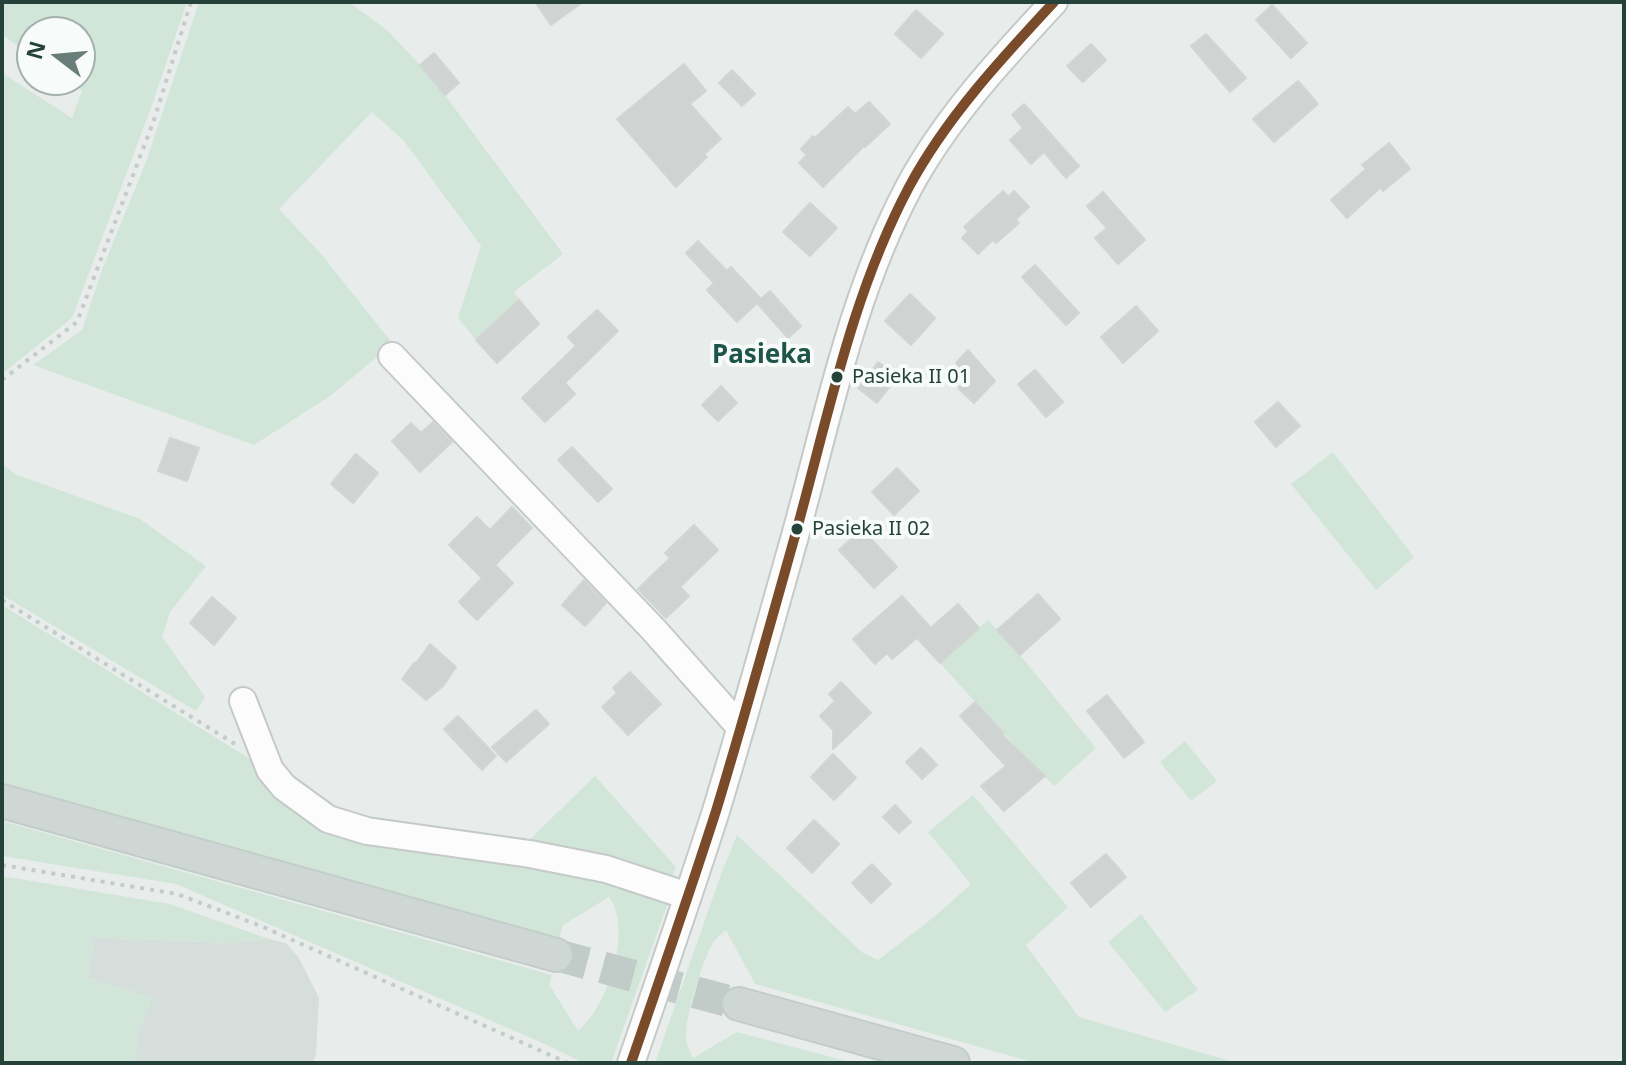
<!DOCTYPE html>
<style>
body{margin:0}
#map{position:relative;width:1626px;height:1065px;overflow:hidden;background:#e8edeb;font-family:"Noto Sans",sans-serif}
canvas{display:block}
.frame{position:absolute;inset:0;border:4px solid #24423a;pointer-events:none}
.north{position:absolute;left:16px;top:16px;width:80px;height:80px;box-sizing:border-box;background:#f7fbf9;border:2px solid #a3b1ad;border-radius:50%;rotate:286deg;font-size:22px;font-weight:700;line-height:32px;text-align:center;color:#24423a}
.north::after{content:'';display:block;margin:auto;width:28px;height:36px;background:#697e78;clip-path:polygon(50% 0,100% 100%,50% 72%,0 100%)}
</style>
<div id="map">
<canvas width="1626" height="1065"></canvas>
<div class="frame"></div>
<div class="north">N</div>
</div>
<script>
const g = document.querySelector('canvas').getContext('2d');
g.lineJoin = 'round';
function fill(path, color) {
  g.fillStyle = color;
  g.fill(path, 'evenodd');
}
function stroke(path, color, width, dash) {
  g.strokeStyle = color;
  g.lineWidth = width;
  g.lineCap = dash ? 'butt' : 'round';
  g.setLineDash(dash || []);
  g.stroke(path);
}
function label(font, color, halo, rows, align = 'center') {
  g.font = font + ' "Noto Sans",sans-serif';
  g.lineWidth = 8;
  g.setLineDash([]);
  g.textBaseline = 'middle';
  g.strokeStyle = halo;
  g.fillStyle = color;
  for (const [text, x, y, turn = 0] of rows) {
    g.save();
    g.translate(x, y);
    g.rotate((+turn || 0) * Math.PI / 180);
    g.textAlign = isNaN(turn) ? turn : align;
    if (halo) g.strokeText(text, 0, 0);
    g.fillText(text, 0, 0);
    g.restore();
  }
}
const built = new Path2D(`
 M89,937l140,6 40,-4 17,4 13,15 20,40 -3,56 -3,9h-179l5,-33 13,-32 -64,-20 5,-32z`);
const green = new Path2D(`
 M2,2h185l-35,103 -80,213 -70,56v-301l70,45 10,-28 -14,-10h12v-48h-48v23l-30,-20z
 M199,2h150l39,29 32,34 25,30 118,159 -49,38 5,8 -43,40 -18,-22 23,-72 -77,-105 -32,-29 -93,97 43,46 71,89 -63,52 -76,49 -221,-80 49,-35 21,-63 43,-105z
 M1333,452l81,105 -38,33 -85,-106z
 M2,464l13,10 125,45 66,47 -36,46 -8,25 43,60 -9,14 -194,-116z
 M2,605l253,157 62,65 33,14 240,32 80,24 -59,166h-27l-46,-22 -362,-157 -174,-28v-35l550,154 -3,9 29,47c30,-25 55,-100 31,-134l-46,28 -4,15 -463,-127 -94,-29z
 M988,620l32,35 76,93 -42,38 -33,-33 -81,-90z
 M1185,741l32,40 -26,20 -31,-39z
 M595,776l81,91 -6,15 -147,-36z
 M973,795l95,112 -42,38 53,72 158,46h-201l-281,-79 -29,-54c-4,4 -10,8 -13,13 -10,15 -27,73 -27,91 0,9 3,16 7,24l44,-26 117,31h-199l66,-189 16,-39 126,118 15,7 56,-43 37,-33 -43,-52z
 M2,876l168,28 99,35 -39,4 -141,-6 4,9 -5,32 64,20 -13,32 -5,33h-132z
 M1141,914l57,76 -33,22 -57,-70z`);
const building = new Path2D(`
 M535,2h48l-32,23z
 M1272,5l35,38 -16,15 -35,-38z
 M916,10l27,24 -22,24 -26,-24z
 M1206,34l40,44 -16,14 -39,-46z
 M1091,44l15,16 -23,22 -16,-16z
 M434,53l25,30 -14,12 -25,-30z
 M684,64l22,27 -16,13 31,35 -17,15 3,3 -31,30 -59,-68z
 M732,70l23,24 -13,12 -23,-23z
 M1298,81l20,23 -44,38 -21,-23z
 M869,102l21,22 -25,23 -1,-1 -41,41 -24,-24 8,-8 -6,-6 12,-13 2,2 33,-31 7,7z
 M1024,104l55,62 -13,12 -22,-26 -13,12 -21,-24 13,-12 -11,-13z
 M1389,143l21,26 -27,22 -2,-4 -34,31 -16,-18 35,-31 -4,-4z
 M1003,191l5,6 6,-6 15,16 -13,12 3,4 -23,20 -3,-3 -15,14 -16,-16 6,-6 -4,-5z
 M1103,192l42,48 -27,24 -23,-26 12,-10 -20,-22z
 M810,203l27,25 -27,28 -27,-24z
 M698,241l29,30 4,-4 30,32 9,-8 31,35 -13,12 -31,-35 -20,19 -30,-32 7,-7 -28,-30z
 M1035,265l44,48 -13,12 -44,-48z
 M910,294l25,24 -24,27 -26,-24z
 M519,300l20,24 -42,39 -21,-23z
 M1136,306l22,25 -35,32 -22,-26z
 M597,310l21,21 -53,52 10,11 -30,28 -23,-24 54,-52 -8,-9z
 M968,350l27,31 -21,22 -16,-15 10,-11 -12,-14z
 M878,362l19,15 -20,26 -19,-15z
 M1035,370l28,32 -17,15 -28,-33z
 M721,386l16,17 -19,18 -16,-16z
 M1278,402l22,24 -24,21 -21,-25z
 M433,422l19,20 -32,30 -28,-31 19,-18 10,10z
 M170,438l29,10 -12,33 -29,-10z
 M572,447l40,42 -14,13 -40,-42z
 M356,454l22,19 -25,30 -22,-19z
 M897,468l22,23 -25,24 -22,-23z
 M512,507l20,21 -37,37 18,18 -36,37 -18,-18 23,-24 -33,-33 28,-28 13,13z
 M694,525l24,25 -38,37 9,9 -23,22 -28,-29 32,-31 -5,-5z
 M862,529l35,38 -23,21 -35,-38z
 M584,580l22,23 -21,23 -23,-21z
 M1038,594l22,25 -40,36 -23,-25z
 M902,596l28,31 -38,32 -5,-6 -12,11 -22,-25z
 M212,597l24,21 -22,27 -24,-22z
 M958,604l21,24 -39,35 -22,-24z
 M430,644l26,23 -13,19 -17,14 -24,-21 12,-16 3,-1z
 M630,672l31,32 -33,31 -26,-28 15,-14 -4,-5z
 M841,682l30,31 -38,36v-19l-13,-14 15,-15 -6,-7z
 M1107,695l37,47 -20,16 -37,-47z
 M975,702l29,32 -2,1 43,41 -41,35 -23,-25 25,-20 -46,-50z
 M536,710l13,14 -43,38 -14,-15z
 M458,716l38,40 -14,14 -38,-41z
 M921,748l16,17 -15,14 -16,-17z
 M833,754l23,24 -22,22 -23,-23z
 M895,805l16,17 -12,11 -16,-16z
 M814,820l25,24 -27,29 -25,-25z
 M1106,854l20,23 -35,30 -20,-24z
 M872,864l19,20 -20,19 -19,-20z`);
const majorTunnel = new Path2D(`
 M556,955l183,49`);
const path = new Path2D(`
 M2,380l75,-58 77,-202 37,-118
 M2,600l233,144
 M2,865l175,29 84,32 307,137`);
const minor = new Path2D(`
 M392,356l261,273 87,98
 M243,701l27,69 14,17 44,32 39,12 163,23 76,15 82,27
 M631,1063c29,-84 58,-168 85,-252 27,-89 52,-179 77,-268 34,-120 57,-245 116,-356 37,-69 92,-128 145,-185`);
const major = new Path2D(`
 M2,801l554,154
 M739,1004l214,59`);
const bus1 = new Path2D(`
 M631,1063c29,-84 58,-168 85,-252 27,-89 52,-179 77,-268 34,-120 57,-245 116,-356 37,-69 92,-128 145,-185`);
const markers = [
 [837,377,7,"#24423a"],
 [797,529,7,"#24423a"]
];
const busNames = [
 ["Pasieka II 01",852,377],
 ["Pasieka II 02",812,529]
];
const quarterNames = [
 ["Pasieka",762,356]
];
fill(built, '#d6dedb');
fill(green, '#d1e6d8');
fill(building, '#cfd4d2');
stroke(building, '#d1d6d4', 2);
stroke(majorTunnel, '#c1cbc8', 32, [32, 16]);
stroke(minor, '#c5cac8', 30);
stroke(major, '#c3ccc9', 36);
stroke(path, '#c3ccca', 4, [4, 6]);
stroke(minor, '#fcfcfc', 26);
stroke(major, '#cfd7d5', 32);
stroke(bus1, '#7a4b2a', 10);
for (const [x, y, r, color] of markers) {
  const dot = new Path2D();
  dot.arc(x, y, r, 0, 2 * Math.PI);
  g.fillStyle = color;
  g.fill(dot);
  stroke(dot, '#f7fbf9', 3);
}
label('20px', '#24423a', '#f7fbf9', busNames, 'left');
label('bold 26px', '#1f5548', '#f7fbf9', quarterNames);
</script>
